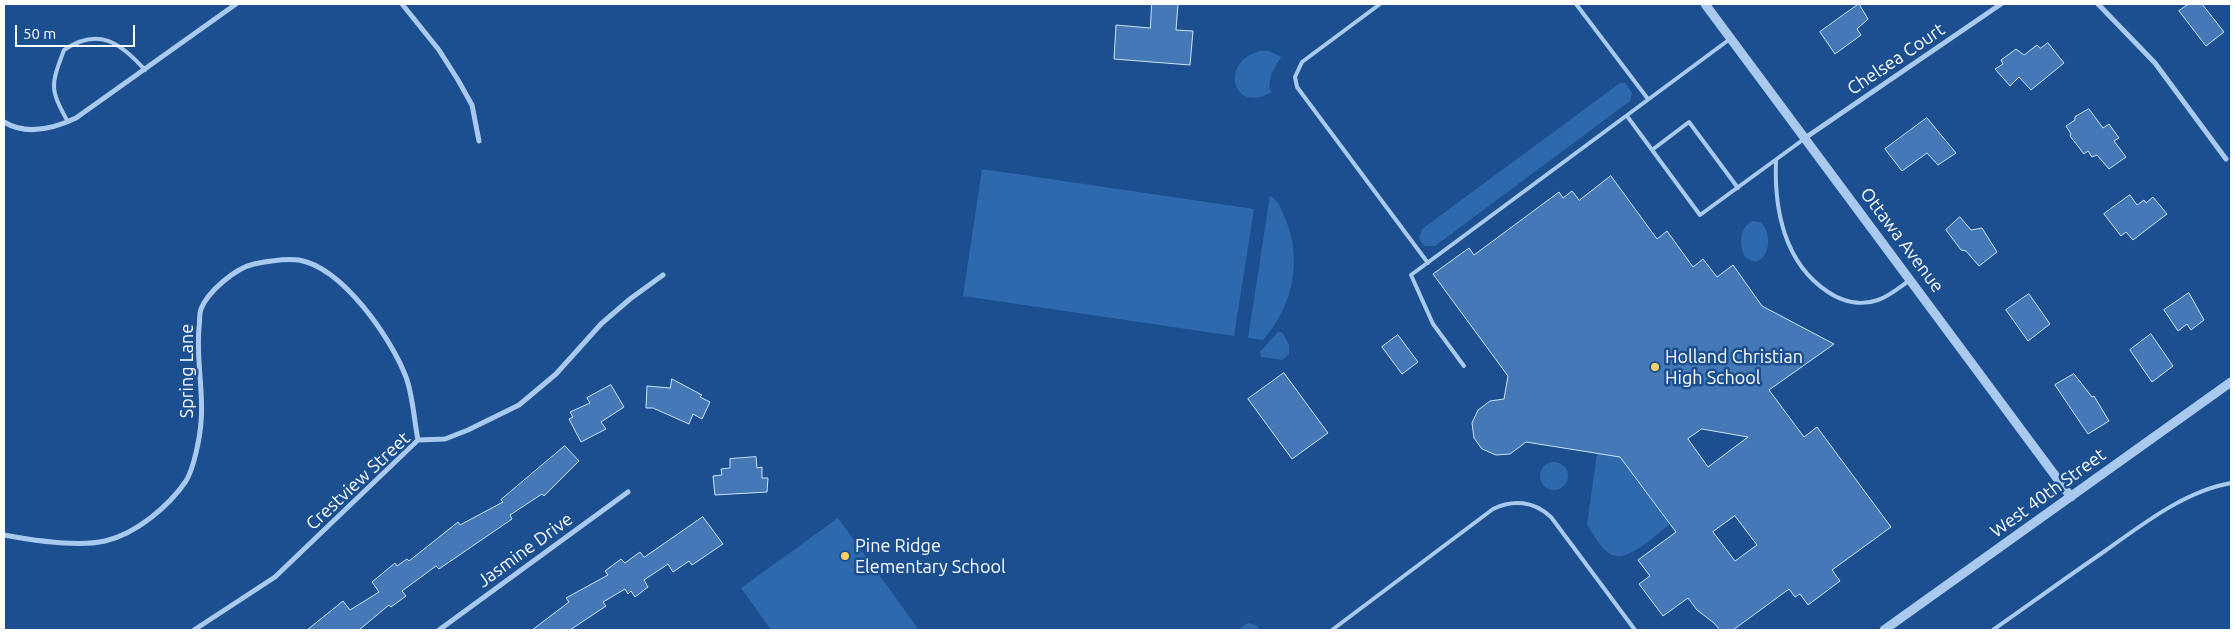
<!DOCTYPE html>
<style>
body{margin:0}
#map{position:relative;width:2235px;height:634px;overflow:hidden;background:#1b4f8f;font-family:Ubuntu,sans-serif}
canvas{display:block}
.frame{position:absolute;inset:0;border:5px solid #fff;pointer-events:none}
.scale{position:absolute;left:15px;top:25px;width:120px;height:22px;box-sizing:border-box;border:2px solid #fff;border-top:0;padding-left:6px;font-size:15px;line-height:18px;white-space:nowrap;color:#fff;-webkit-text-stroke:4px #1b4f8f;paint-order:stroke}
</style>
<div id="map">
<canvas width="2235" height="634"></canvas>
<div class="frame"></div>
<div class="scale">50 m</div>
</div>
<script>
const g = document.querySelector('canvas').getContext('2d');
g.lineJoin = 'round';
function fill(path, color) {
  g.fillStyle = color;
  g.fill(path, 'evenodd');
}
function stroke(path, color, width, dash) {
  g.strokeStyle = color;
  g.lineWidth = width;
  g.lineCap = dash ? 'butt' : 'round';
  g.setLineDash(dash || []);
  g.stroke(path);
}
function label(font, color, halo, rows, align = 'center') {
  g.font = font + ' Ubuntu,sans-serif';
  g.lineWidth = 5;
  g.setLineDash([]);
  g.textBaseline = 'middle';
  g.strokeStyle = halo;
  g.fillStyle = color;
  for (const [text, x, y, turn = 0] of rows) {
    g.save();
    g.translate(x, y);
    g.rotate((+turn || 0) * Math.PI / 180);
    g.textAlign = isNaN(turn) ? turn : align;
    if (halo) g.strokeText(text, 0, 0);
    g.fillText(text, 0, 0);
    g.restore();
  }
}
const green = new Path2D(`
 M1260,51h9l12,6 -10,17 -2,14 3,4c-39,23 -54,-30 -12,-41z
 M1620,83h5l7,10 -2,8 -195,145h-11l-5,-8 3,-9z
 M982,169l272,40 -20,127 -271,-40z
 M1270,196c8,4 12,14 15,22 18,42 8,88 -22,122l-15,-2z
 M1752,221l9,1c11,12 10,37 -7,40l-9,-5c-6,-13 -6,-28 7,-36z
 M1278,332h4l7,13v9l-7,6 -21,-3 -1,-5z
 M1610,443l60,81c-15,11 -47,45 -64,27 -8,-7 -13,-18 -19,-26l10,-72z
 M1540 476a14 14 0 1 1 28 0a14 14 0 1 1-28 0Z
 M838,518l81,112h-148l-30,-42z
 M1248,623l8,2 4,5h-22z`);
const building = new Path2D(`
 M1152,4h26l-2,26 17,1 -3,34 -76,-6 2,-34 34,3z
 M1859,4l9,15 -11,10 4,6 -26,19 -15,-22z
 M2189,4h13l22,28 -18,14 -27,-35z
 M2048,43l16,20 -33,27 -12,-13 -9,9 -15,-17 8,-5 -2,-4 15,-11 8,6 13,-10 3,3z
 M2089,109l14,19 6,-4 10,14 -5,3 12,16 -17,12 -12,-14 -5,2 -4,-6 -4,3 -14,-18 1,-2 -5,-8 9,-6v-3z
 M1927,118l29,35 -18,12 -11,-12 -25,18 -17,-22z
 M1611,176l46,63 10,-8 26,36 10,-8 14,18 16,-12 29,41 72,38 -65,46 35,47 13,-10 74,100 -59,43 8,11 -32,24 -8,-11 -5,3 -6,-8 -56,41h-13l-6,-7 -17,-13 -9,-12 -25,18 -24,-32 11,-8 -12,-16 38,-28 -56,-75 -94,-15 -16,12 -14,1 -14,-6 -8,-11 -2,-15 6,-13 12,-9 14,-2 4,-23 -75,-102 36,-26 5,7 85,-63 4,6 9,-7 7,9zM1702,429l46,8 -40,30 -20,-28zM1735,516l22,29 -22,16 -22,-29z
 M2130,195l7,10 7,-5 2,3 7,-6 14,17 -34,26 -7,-8 -5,4 -17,-22z
 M1960,217l11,13 11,-2 15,24 -18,14 -13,-15 -5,-1 -15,-20z
 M2189,293l15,27 -13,10 -4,-6 -9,7 -14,-21z
 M2029,294l21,30 -22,17 -22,-31z
 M2151,334l22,32 -21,16 -22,-32z
 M1398,335l20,27 -16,12 -20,-27z
 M1284,373l44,60 -36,26 -44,-60z
 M2074,374l18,23 2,-1 15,25 -21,13 -33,-49z
 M672,379l30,16 -2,2 10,5 -8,17 -9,-5 -4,10 -36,-16h-7l1,-22 23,2z
 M611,385l13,22 -23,15 5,7 -25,13 -12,-23 4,-2 -3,-5 20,-9 -3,-5z
 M565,446l14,15 -35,35 -2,-2 -32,21 2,4 -73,50 -3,-3 -34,25 4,5 -15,11 -2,-2 -30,25h-52l36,-29 7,9 29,-18 -7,-10 23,-19 2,3 10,-7 2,2 49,-39 2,3 43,-23 -2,-2z
 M756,457l1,11 5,-1v11h6l-1,14 -52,3 -2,-19 9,-1 -1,-6 9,-1v-9z
 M703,517l20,27 -31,21 -3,-4 -16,11 -5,-8 -24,16 4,7 -13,10 -4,-6 -3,3 -3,-5 -22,13 3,4 -36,24h-38l37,-28 -3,-4 42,-23 -3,-4 16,-12 4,4 15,-11 4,5z`);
const service = new Path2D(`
 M1380,4l-78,58 -7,15 2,10 131,176
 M1576,4l72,95
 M1627,116l73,99 104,-76
 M68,122c-19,-34 -17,-37 -4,-72 34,-23 56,-8 81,20
 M1652,150l37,-28 49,66
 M1776,160c-2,49 8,103 52,132 15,10 33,14 50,8 12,-4 22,-13 32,-20
 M1464,366l-31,-42 -22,-49 319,-236
 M1332,630l161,-121c20,-10 41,-8 58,8l84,113
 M1993,630c37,-26 74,-53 112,-79 38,-27 80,-60 126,-68`);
const minor = new Path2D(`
 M402,4l37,46 19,30 14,25 7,36
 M2098,4l57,59 71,96
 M4,122c23,14 49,7 72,-4l160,-114
 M1805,138l196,-134
 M4,535c27,5 75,12 101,6 31,-7 64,-35 81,-60 8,-13 14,-44 15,-59 3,-29 -5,-62 -2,-94 1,-6 0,-14 2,-19 7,-18 35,-41 53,-45 14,-3 31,-6 45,-4 44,8 92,78 107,117 7,19 8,43 12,63
 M194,630l81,-53 143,-137 27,-1 23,-9 51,-25 37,-31 45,-50 29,-25 33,-24
 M439,630l189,-138`);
const tertiary = new Path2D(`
 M1705,4l366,493
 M1884,630l347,-248`);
const markers = [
 [1655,367,5,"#ffd166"],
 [845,556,5,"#ffd166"]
];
const streetNames = [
 ["Chelsea Court",1896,59,-34],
 ["Ottawa Avenue",1902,240,53],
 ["Spring Lane",187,371,-90],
 ["Crestview Street",358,481,-43],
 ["West 40th Street",2048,493,-36],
 ["Jasmine Drive",525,550,-36]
];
const poiNames = [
 ["Holland Christian",1665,357],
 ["High School",1665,378],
 ["Pine Ridge",855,546],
 ["Elementary School",855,567]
];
fill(green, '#2e69ad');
fill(building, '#4478b7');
stroke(building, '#cfe3fa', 1);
stroke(service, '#a9c9ee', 4);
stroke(minor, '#a9c9ee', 5);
stroke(tertiary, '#a9c9ee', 9);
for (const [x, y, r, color] of markers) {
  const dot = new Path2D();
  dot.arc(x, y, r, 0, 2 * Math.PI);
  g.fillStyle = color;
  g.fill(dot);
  stroke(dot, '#1b4f8f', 2);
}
label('18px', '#fff', '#1b4f8f', streetNames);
label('18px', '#fff', '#1b4f8f', poiNames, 'left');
</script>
